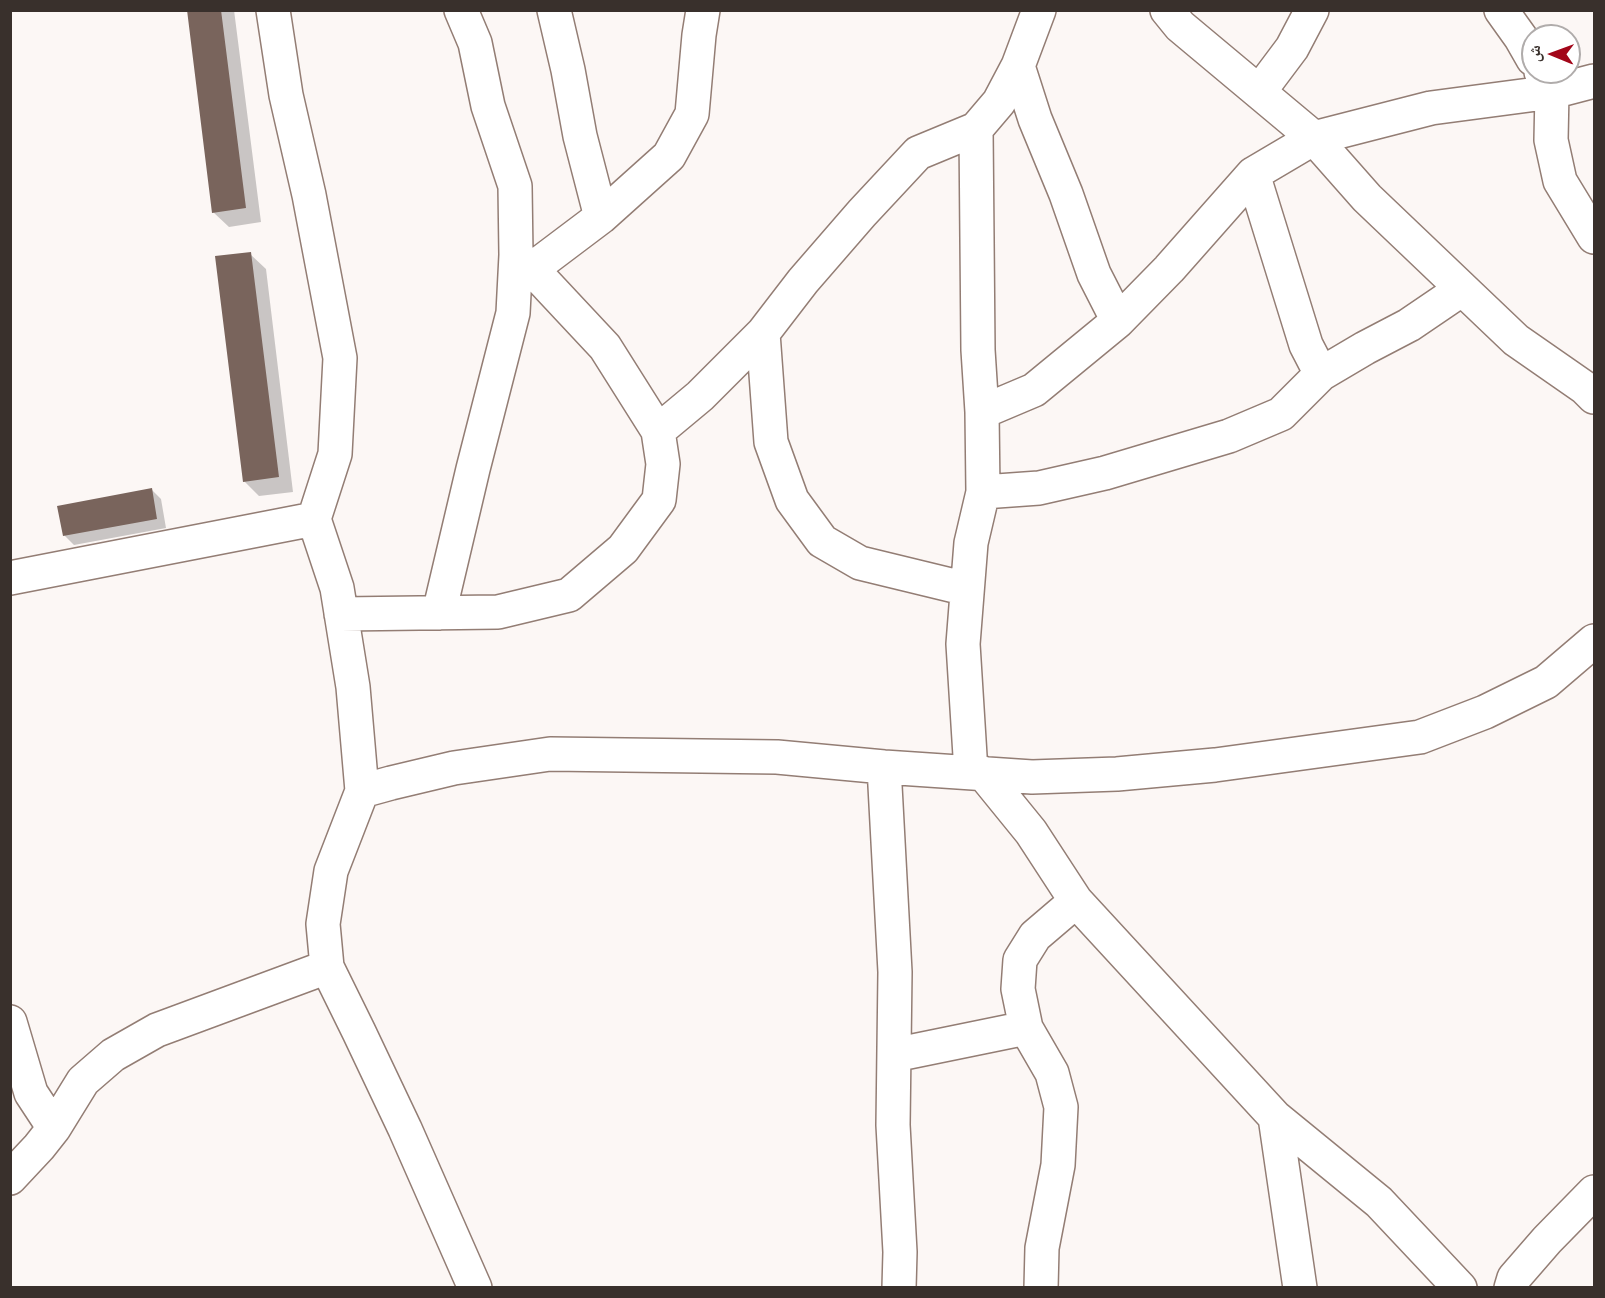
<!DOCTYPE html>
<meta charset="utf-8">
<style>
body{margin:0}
#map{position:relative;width:1605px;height:1298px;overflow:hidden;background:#fcf7f5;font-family:Signika,"Noto Naskh Arabic",sans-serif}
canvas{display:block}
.frame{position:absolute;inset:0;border:12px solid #39302c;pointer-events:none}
.north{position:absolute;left:1521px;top:24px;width:60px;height:60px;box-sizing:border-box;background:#fff;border:2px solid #b0acab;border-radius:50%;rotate:271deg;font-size:16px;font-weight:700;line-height:24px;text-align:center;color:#39302c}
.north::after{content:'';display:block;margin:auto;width:21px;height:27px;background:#a20619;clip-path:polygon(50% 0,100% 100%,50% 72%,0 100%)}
</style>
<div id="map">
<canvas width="1605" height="1298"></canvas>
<div class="frame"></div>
<div class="north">ش</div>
</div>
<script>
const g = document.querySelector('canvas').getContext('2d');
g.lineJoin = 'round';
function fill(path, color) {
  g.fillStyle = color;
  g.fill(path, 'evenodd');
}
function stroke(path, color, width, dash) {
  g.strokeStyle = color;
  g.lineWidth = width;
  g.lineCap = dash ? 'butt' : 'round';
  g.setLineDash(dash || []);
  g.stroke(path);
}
const shadow = new Path2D(`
 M188,10h46l27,212 -32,5 -16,-15z
 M250,254l16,15 27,223 -34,4 -15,-15z
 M151,489l10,10 5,29 -92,17 -10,-10z`);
const building = new Path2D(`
 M187,10h34l25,198 -34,5z
 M251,252l28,225 -36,5 -28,-226z
 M152,488l5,31 -94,17 -6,-30z`);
const street = new Path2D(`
 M273,10l13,85 23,100 31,163 -5,96 -21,65 23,69 16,99 9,104 -31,80 -8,53 4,43 32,65 46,97 70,159
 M554,10l14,60 12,66 21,81
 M1167,10l13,16 134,112 53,60 149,142 69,48 9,9
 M1501,10l20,28 12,21
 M1018,66l17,53 31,75 28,80 24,47
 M1541,72l11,20 -1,48 9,41 34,56
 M1259,92l33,-44 20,-38
 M1253,174l53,171 15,29
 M532,269l69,-52 68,-61 23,-42 7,-79 4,-25
 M763,333l8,109 21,58 30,41 38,22 107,26
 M982,412l52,-22 84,-69 51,-52 84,-95 61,-36 117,-30 121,-16 42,-11
 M658,431l42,-35 63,-63 40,-52 59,-68 56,-60 58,-24 23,-27 19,-36 21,-56
 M983,492l56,-4 66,-15 124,-37 52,-22 40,-40 44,-26 44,-23 53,-36
 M10,578l304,-59
 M439,613l34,-144 40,-156 3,-58 -1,-69 -27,-80 -13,-63 -14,-33
 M341,614l157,-2 71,-17 54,-46 36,-49 4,-36 -5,-33 -53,-84 -73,-78 -16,-14
 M884,767l11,205 -2,153 7,127 -1,36
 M971,772l-8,-128 8,-101 12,-51 -1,-80 -4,-62 -2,-221
 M983,773l48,59 45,69 199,216 104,85 81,86
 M362,791l29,-8 63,-15 96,-14 227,3 107,10 148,10 85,-3 98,-9 205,-28 65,-25 61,-30 48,-41
 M10,1022l21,71 23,35
 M894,1055l132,-27
 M1275,1117l25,171
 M10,1178l29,-31 15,-19 29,-47 30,-26 44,-25 170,-63
 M1041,1288l1,-40 16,-83 3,-58 -9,-34 -26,-45 -8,-39 2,-29 15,-24 41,-35
 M1511,1288l3,-10 33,-38 47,-48`);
fill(shadow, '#0003');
fill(building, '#79645c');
stroke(street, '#937d74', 36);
stroke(street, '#fff', 33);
</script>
